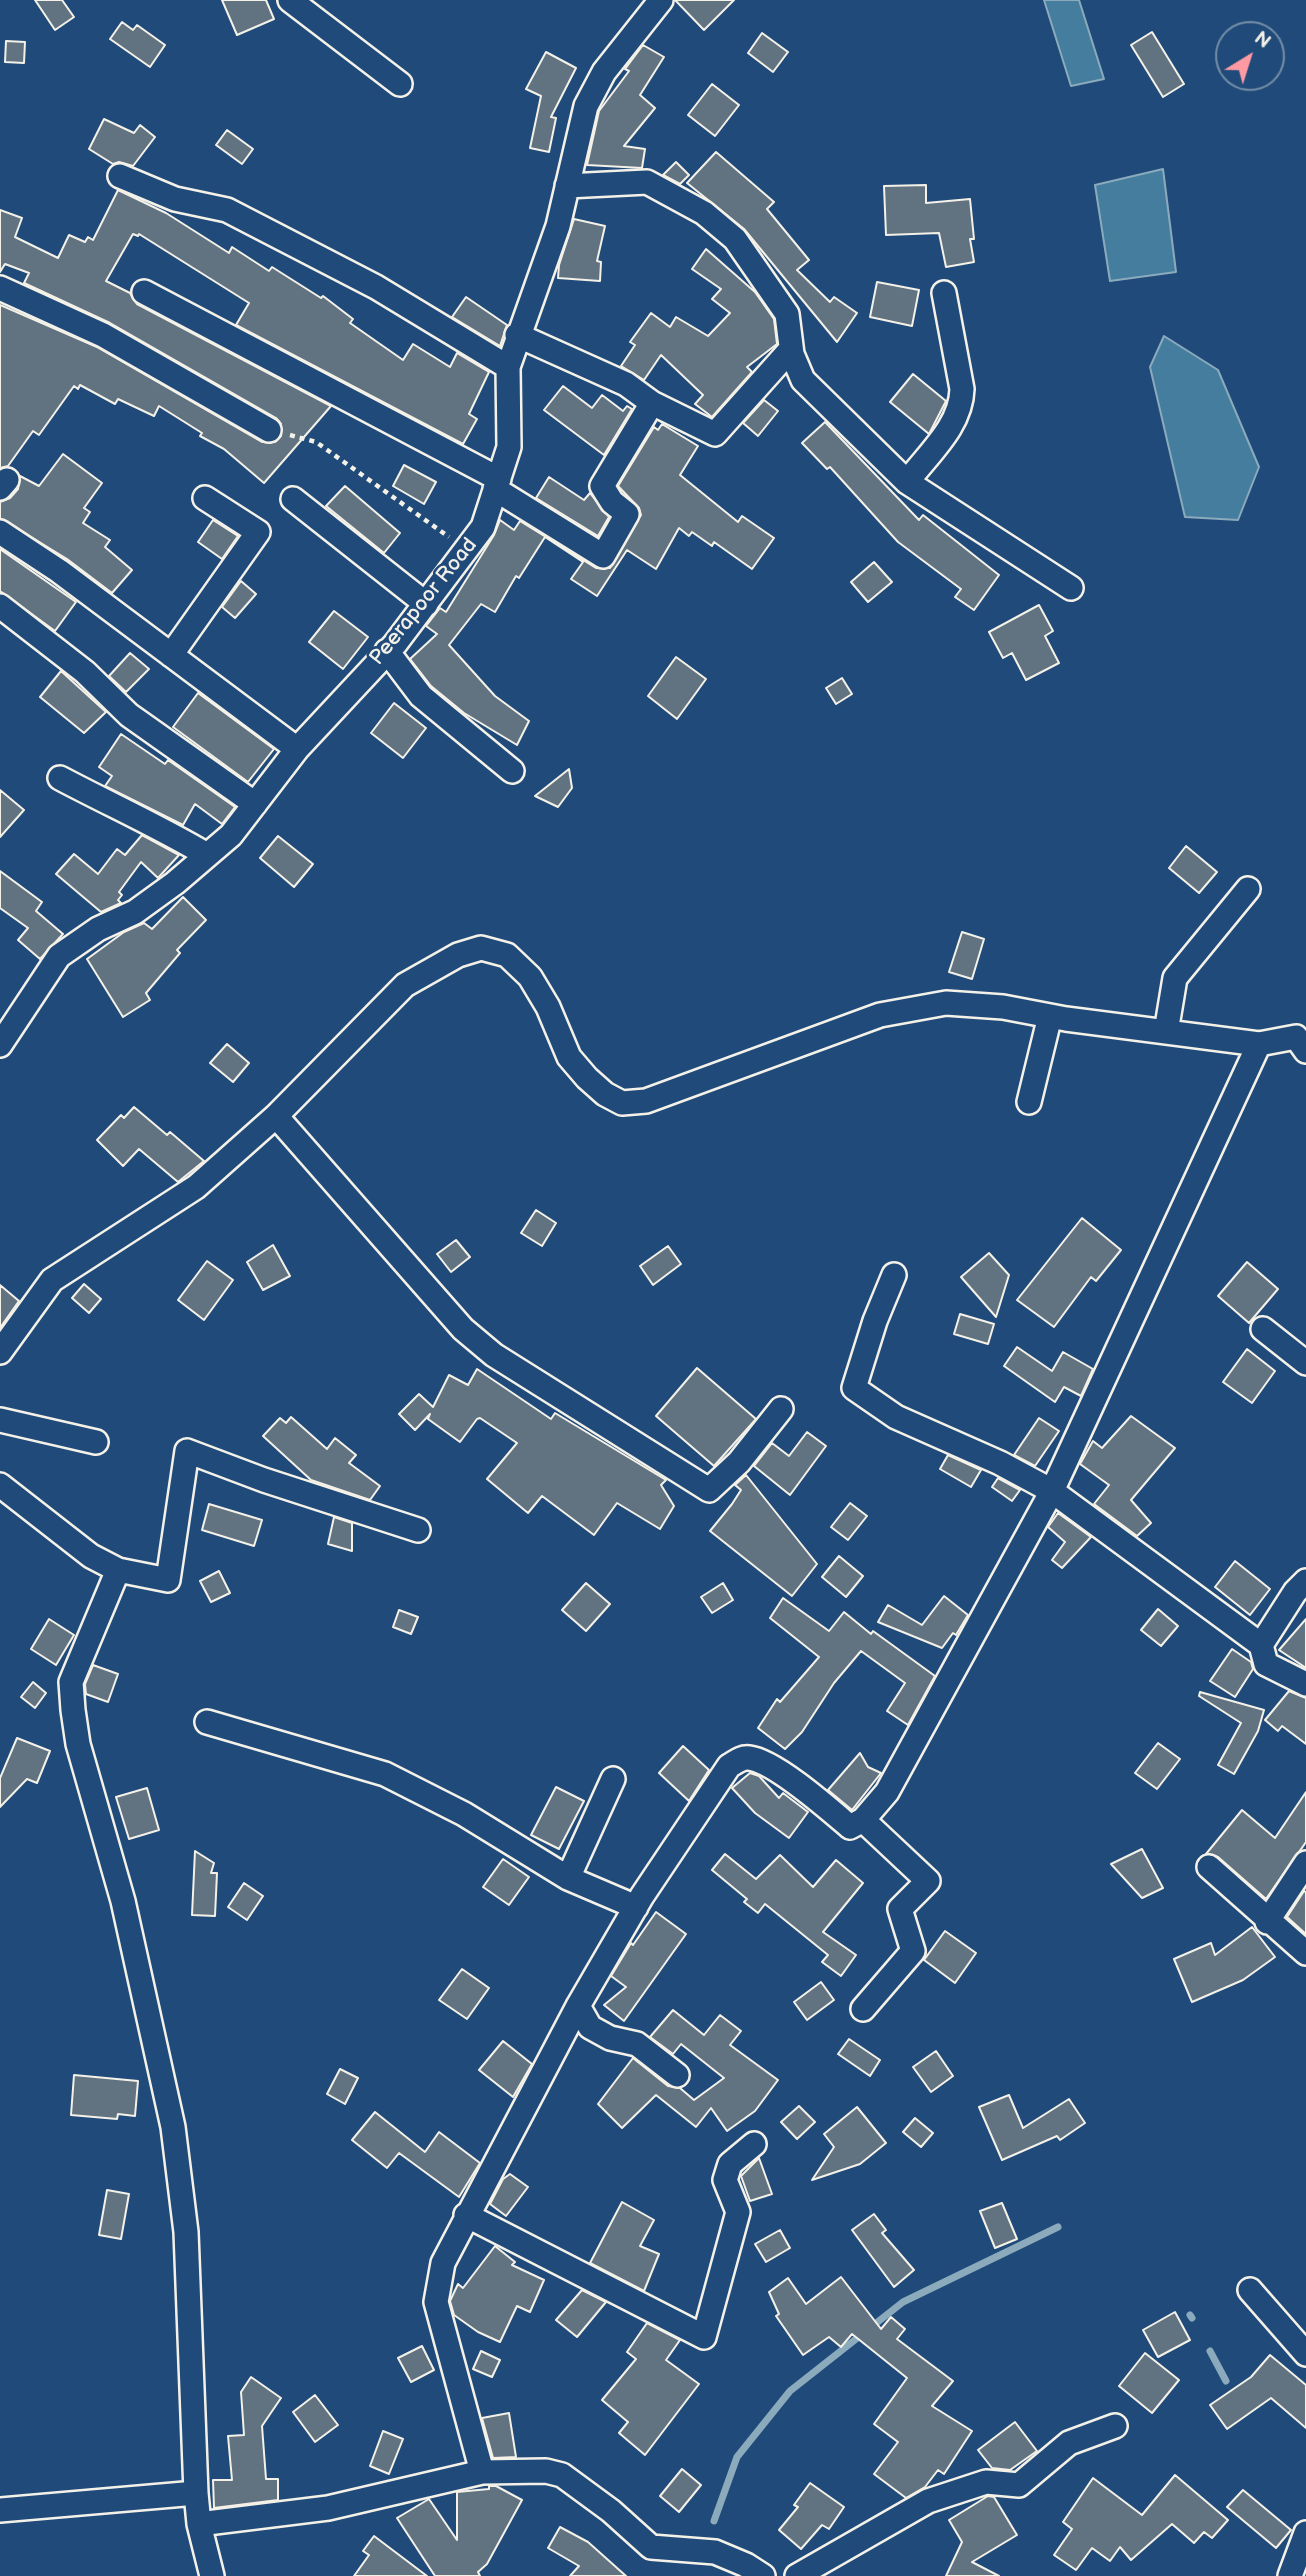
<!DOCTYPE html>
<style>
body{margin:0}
#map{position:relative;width:1306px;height:2576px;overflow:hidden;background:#1f4a7a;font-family:"Balsamiq Sans",sans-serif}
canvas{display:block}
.north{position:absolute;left:1215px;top:21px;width:70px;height:70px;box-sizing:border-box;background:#1f4a7a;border:2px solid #748da6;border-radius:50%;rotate:38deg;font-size:19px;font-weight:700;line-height:28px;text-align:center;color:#f4f1e8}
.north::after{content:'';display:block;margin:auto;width:24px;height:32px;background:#ff9aa2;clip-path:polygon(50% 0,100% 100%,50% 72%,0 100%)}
</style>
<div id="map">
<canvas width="1306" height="2576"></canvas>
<div class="north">N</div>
</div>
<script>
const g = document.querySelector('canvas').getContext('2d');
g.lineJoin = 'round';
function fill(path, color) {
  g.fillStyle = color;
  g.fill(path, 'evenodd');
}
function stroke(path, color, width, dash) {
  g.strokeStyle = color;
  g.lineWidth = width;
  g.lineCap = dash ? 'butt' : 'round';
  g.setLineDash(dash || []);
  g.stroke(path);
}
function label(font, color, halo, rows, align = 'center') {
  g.font = font + ' "Balsamiq Sans",sans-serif';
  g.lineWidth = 5;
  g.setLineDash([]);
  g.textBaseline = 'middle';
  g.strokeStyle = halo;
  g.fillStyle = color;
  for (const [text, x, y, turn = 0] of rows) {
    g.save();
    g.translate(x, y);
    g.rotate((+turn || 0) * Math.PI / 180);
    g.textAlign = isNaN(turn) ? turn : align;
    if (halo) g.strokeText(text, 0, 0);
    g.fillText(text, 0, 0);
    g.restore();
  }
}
const water = new Path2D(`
 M1044,0h35l25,79 -33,7z
 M1163,169l13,103 -66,9 -15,-96z
 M1164,336l54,34 41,97 -21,53 -53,-3 -35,-150z`);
const stream = new Path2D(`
 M1190,2315l2,3
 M1210,2351l16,30
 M714,2521l23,-64 53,-66 113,-89 155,-75`);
const building = new Path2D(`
 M35,0h27l12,17 -19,13z
 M222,0h44l8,19 -37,16z
 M675,0h59l-30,30z
 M122,22l11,8 4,-5 28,20 -15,22 -40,-28z
 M1152,32l32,52 -21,13 -32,-52z
 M762,33l26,19 -15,20 -25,-19z
 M6,41l19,1 -1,21 -19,-1z
 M643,45l21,12 -24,38 15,13 -31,38 21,3 -3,19 -55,-3 12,-54 30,-40 -4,-2z
 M546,52l30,16 -25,49 5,1 -7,34 -19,-4 11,-52 -15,-7z
 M712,84l27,21 -24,31 -27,-21z
 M104,119l30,14 6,-8 15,12 -22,29 -14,-4 -6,2 -24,-15z
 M227,130l26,19 -11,15 -26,-19z
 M716,152l58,50 -7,7 42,51 -12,10 33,32 4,-5 23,16 -20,29 -93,-113 -57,-46z
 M676,162l13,13 -9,9 -17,-9z
 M926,185v18l44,-4 4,40h-4l4,23 -28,5 -7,-34 -53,2 -2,-49z
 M118,190l48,23 63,40 3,-6 37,24 3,-4 49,31 2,-2 30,23 -3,4 53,37 10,-16 37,23 7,-14 32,19 -20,42 8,5 -14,25 -227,-119 13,-22 -110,-69 -1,2 -5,-2 -27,47 24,12 7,11 194,102 -67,77 -40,-34 -24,-13 2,-3 -43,-27 -5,10 -36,-17 -3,5 -35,-19 -2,4 -4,-3 -35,49 -6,-4 -25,35 -8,2v-163l97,42 165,95h13l6,-6v-12l-5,-6 -166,-95 -86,-40 5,-10 -24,-9 -5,8v-62l22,8 -7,19 43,21 11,-23 16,7 3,-5 5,3z
 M574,219l31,7 -8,35 4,1 -1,19 -42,-3 1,-13z
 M706,249l49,43 19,27 3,25 -30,23 5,5 -40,45 -17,-13 8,-9 -42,-40 -17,25 -23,-14 14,-21 -5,-3 21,-29 19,14 6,-10 32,19 22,-23 -18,-14 9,-10 -29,-20z
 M877,282l42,8 -7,36 -42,-9z
 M466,297l41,28 -7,21 -48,-29z
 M913,374l33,27 -17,33 -39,-32z
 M563,386l29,22 10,-13 21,16 4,-5 5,3 -28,46 -60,-45z
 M764,400l14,11 -20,25 -15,-13z
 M825,422l94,98 4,-5 76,60 -25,35 -19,-13 6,-8 -63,-47 -68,-75 -3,2 -25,-26z
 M662,424l36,22 -18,29 58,47 4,-6 32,22 -22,31 -38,-27 -2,4 -20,-14 -3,4 -10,-8 -23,41 -29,-19 -30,46 -26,-17 12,-17 -38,-25 -26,41 -3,-2 -21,36 -14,-8 -32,41 46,51 34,25 -12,24 -53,-32 -33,-27 -21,-27 27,-25 -11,-8 14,-18 6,4 48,-77 6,-15 14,10 6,-9 76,47h14l31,-53 -2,-7 -21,-22 36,-59 4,3z
 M63,454l39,29 -18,25 6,4 -7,11 27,17 -5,7 27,23 -20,23 -45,-34 -67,-41v-16l10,-4 8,-9 2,-13 19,10z
 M404,465l32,17 -12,22 -31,-18z
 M549,477l35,23 6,-7 19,24 -11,19 -62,-38z
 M345,486l55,47 -16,20 -58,-47z
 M213,520l25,16 -16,23 -24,-17z
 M0,549l76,53 -21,29 -55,-40z
 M874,562l18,20 -24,20 -17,-20z
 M241,581l15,13 -21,24 -13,-11z
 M1039,605l14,26 -8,5 14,27 -33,17 -14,-27 -9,5 -14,-26z
 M334,611l34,26 -25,32 -34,-27z
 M130,653l19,16 -23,23 -17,-16z
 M676,657l30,22 -29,40 -29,-23z
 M61,671l45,41 -22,21 -44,-36z
 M842,678l10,16 -16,10 -10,-16z
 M198,693l76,56 -26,33 -75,-55z
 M394,703l32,25 -23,30 -32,-25z
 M121,734l44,30 3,-4 67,47 -13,17 -27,-20 -12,21 -78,-39 7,-10 -13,-9z
 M569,769l3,19 -14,19 -23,-11z
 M0,790l24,20 -24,27z
 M142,835l37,20 -21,23 -17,-16 -22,30 3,3 -4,5 3,3 -20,9 -45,-38 18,-20 24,20 19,-25 8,6z
 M278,836l35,28 -19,23 -34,-29z
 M1186,846l31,26 -18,21 -30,-25z
 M0,871l42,31 -6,9 27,23 -23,25 -22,-19 10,-12 -28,-20z
 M183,897l23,23 -29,30 3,3 -34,40 4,7 -27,17 -36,-58 37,-27 20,-9 8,6z
 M962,932l22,7 -12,40 -23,-7z
 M227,1044l22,19 -16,19 -23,-19z
 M134,1107l33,28 3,-3 34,29 -26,21 -39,-33 -16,17 -26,-26 24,-25 3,3z
 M536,1210l20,13 -14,23 -21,-13z
 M1082,1218l39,32 -25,31 -5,-4 -37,50 -37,-27z
 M456,1240l14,17 -19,15 -14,-18z
 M273,1245l17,31 -27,14 -16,-28z
 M668,1246l13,18 -28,21 -13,-19z
 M989,1253l20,22 -13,42 -35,-40z
 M207,1261l26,19 -29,40 -26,-20z
 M1247,1262l31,27 -29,34 -31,-27z
 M84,1284l17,15 -12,14 -17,-15z
 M0,1285l19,16 -19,27z
 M960,1314l34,10 -6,20 -34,-10z
 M1017,1347l35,24 11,-19 30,17 -12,27 -17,-9 -9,15 -51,-36z
 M1247,1349l28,22 -23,32 -29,-21z
 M697,1368l59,51 -42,47 -58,-50z
 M477,1369l74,50 4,-6 111,67 -5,5 13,21 -14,23 -43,-26 -23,32 -52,-39 -14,17 -41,-34 30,-36 -37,-25 -3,1 -17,23 -32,-23 2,-5 -15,16 -16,-16 20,-20 14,13 16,-32 19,10z
 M1131,1416l44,32 -44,52 20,23 -14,13 -43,-32 15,-19 -29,-21 13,-23 9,7z
 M291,1417l36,32 8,-11 21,17 -7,8 31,23 -10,14 -59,-20 -48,-44 17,-18 6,5z
 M1039,1418l20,13 -24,35 -21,-11z
 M807,1432l19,14 -36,49 -36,-29 18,-23 17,13z
 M948,1455l33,15 -10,17 -31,-18z
 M746,1475l71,89 -25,32 -82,-65 22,-27 9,-14 -6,-5z
 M998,1478l22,12 -8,11 -20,-14z
 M850,1503l17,13 -19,24 -17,-13z
 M209,1504l53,16 -8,26 -52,-16z
 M1058,1513l33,24 -29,31 -10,-8 13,-18 -17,-15z
 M334,1517l18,6v28l-24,-7z
 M839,1556l24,20 -17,21 -24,-20z
 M1235,1561l35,28 -20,26 -35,-28z
 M219,1571l11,22 -19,9 -11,-21z
 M586,1583l24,21 -24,27 -24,-21z
 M723,1583l10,17 -21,13 -11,-16z
 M944,1596l24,19 -12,20 -3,-2 -11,15 -64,-26 10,-17 34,20z
 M783,1598l46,33 15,-19 27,22 2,-3 62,45 -27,49 -21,-14 18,-28 -44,-32 -27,32 -32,49 -17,17 -27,-21 19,-29 3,3 39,-45 -49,-39z
 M1158,1609l20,17 -17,20 -20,-16z
 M399,1610l19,7 -7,17 -18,-7z
 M49,1619l25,16 -18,30 -25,-16z
 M1306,1619v49l-27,-18z
 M1232,1649l19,13 2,7 -18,28 -25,-16z
 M93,1665l25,9 -10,28 -22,-8 -1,-10z
 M33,1682l13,11 -11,15 -14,-11z
 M1289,1691l17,7v46l-24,-18 -4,5 -13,-11z
 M1200,1692l64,18 -6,21 -24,43 -16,-9 23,-42 -42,-27z
 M17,1738l33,13 -13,32 -10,-4 -27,28v-29z
 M1158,1743l22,16 -23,30 -22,-16z
 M683,1746l26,24 -20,31 -30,-28z
 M860,1753l8,14 13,6 -29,37 -24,-20z
 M750,1773l9,3 20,22 4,-5 25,19 -19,26 -34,-25 -23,-25z
 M556,1787l28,14 -25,48 -28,-14z
 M147,1788l12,42 -30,9 -13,-42z
 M1306,1792v50l-40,57 -48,-42 -12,-3 36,-44 33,28z
 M1142,1849l21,39 -21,10 -31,-34z
 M195,1851l19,12 -3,10h6l-2,43 -23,-1z
 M725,1854l31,25 24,-24 33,32 23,-27 27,23 -40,49 33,23 -15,21 -19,-14 6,-7 -63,-51 -7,9 -14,-11 3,-3 -35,-29z
 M503,1859l26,18 -20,28 -26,-18z
 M244,1883l19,13 -16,24 -19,-13z
 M1304,1891l2,1v42l-19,-17z
 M656,1912l30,22 -62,87 -20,-16 22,-18 -15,-11 20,-33 2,2z
 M1252,1927l23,30 -32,23 -51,22 -18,-43 37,-16 4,12z
 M945,1931l31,22 -21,30 -31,-23z
 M462,1969l27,19 -22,31 -28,-19z
 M821,1982l13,18 -27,20 -13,-18z
 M673,2010l31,25 16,-20 21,16 -11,14 48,35 -23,31 -28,20 -16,-23 -15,19 -40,-32 -34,33 -24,-24 35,-46 35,28 12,2 14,12 30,-22 -43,-34 -8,10 -23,-17z
 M849,2039l31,21 -10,16 -32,-22z
 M503,2041l29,23 -19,33 -34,-27z
 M936,2051l17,25 -22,16 -18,-25z
 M340,2069l18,9 -13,26 -18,-10z
 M74,2075l64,6 -3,35 -17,-2 -1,5 -46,-4z
 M1009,2095l14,33 46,-29 16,24 -25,17 -3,-4 -55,24 -23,-53z
 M799,2106l16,16 -18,17 -16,-17z
 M857,2107l29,36 -26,21 -48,16 22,-33 -10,-13z
 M375,2112l50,40 14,-20 41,31 -21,34 -60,-44 -12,15 -35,-28z
 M915,2118l18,15 -12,14 -18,-15z
 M759,2158l13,36 -22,7 -9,-25z
 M510,2174l18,13 -22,29 -16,-12 13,-25z
 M107,2190l22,4 -8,45 -22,-4z
 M622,2202l32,18 -14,26 19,8 -15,37 -54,-28z
 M1002,2203l15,36 -22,9 -15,-37z
 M874,2214l12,16 -4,3 32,37 -20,17 -42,-57z
 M780,2230l10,18 -24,14 -11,-18z
 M495,2246l20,16 -3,3 32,15 -14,32 -13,-6 -17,36 -22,-10 -24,-17 -4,-14 8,-17 5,4z
 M841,2277l40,52 10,-12 14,12 -8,10 56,42 -21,25 40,25 -28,43 -6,-4 -13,17 -19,11 -32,-24 24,-32 -24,-18 33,-46 -55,-44 -11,13 -12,-10 -26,18 -27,-39 3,-2 -10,-22 19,-14 18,26z
 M582,2290l24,12 -29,35 -21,-17z
 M1175,2312l15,28 -32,17 -15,-27z
 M647,2323l33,17 -14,20 33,24 -54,71 -26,-22 9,-11 -26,-22 34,-41 -9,-7z
 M422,2346l12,24 -23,12 -13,-24z
 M481,2351l19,9 -8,17 -19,-8z
 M1145,2353l34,27 -27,33 -33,-27z
 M1270,2355l36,30v43l-35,-30 -44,31 -17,-24 41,-28z
 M251,2377l30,21 -19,28 4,53h12v21l-64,8 -1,-28h19l-4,-44 16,-1 -3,-43z
 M315,2395l23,30 -23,17 -22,-30z
 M509,2413l7,44 -23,1 -11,-40z
 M1015,2422l22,29 -27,19 -18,-2 -14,-18z
 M383,2431l20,8 -14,35 -19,-8z
 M682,2469l19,16 -22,27 -19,-16z
 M1175,2475l53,45 -16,18 -8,-6 -10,11 -22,-19 -41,36 -11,-13 -10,14 -18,-13 -16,22 -22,-15 18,-26 -9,-7 30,-44 49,37z
 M810,2483l34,24 -15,22 -7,-4 -21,24 -22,-19 19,-23 -4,-2z
 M489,2486h7l26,14 -35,64 -9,8 2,4h-45l-38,-58 32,-19 28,41v-48l32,-3z
 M1243,2490l48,40 -15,18 -49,-41z
 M988,2496l6,1 23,38 -45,27 27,14h-53l16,-34 -13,-22z
 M560,2527l28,15 38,34h-56l9,-10 -31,-18z
 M374,2536l53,40h-73l15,-21 -6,-4z`);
const path = new Path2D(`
 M290,435l26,7 133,95`);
const minor = new Path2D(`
 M290,0l110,84
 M120,176l55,23 52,11 149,77 132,80
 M567,186l80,-4 57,31 31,26 52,75 5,40 11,26 104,102 164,106
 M0,288l103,47 166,95
 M144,292l355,187
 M652,403l63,31 76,-85
 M907,482c22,-29 54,-56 55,-93l-18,-96
 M0,488l7,-8
 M495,489l108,67 24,-42 -15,-12 -10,-16 50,-83 -26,-19 -109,-49
 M293,499l133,105
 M0,532l59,39 238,178
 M0,606l85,66 44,43 126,89
 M387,651l34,45 91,75
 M171,655l87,-123 -53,-34
 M60,778c49,26 100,49 147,77
 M1166,1032l9,-54 73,-89
 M0,1045l59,-89 39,-27 37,-17 40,-29 56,-48 66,-86 98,-105 88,-117 26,-80 -1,-80 50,-141 28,-120 18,-34 57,-72
 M1029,1102l21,-86
 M276,1116l187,213 31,26 215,135 30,-28 42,-53
 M894,1275l-19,46 -21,67 42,29 104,46 52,28 209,154
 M1263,1329l43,34
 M0,1352l52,-72 144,-93 80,-71 129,-131 53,-30 23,-7 26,7 23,22 18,30 21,50 18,21 18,16 17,9 24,-2 234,-86 66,-12 57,4 63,12 193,25 37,-7 10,14
 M0,1420l96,22
 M0,1485l91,71 27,14 50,10 19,-129 77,29 154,50
 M118,1570l-47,112 2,28 5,34 45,157 50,226 13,105 10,261 3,31 13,52
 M1306,1581l-11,11 -34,53 5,19 40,20
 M207,1722l178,52 79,40 104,64 68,29
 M1209,1867l97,86
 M568,1878l45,-99
 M1267,1922l39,-59
 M578,2006l12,21 20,11 27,6 40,31
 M863,2009l50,-58 -13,-42 28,-28 -65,-61
 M466,2215l238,122 34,-125 -13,-32 5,-16 24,-20
 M1250,2290l56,64
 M482,2472l64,-1 16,4 49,36 40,36 64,5 31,13 17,11
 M0,2510l196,-17
 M199,2524l129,-16 154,-36 -46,-170 7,-39 135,-257 64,-110 87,-130c7,-4 12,-9 20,-8 26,3 80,51 101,69l13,-7 24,-28 165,-301 207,-447
 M797,2576l131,-75 58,-19 33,3 50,-42 46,-17
 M1290,2576l16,-43`);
const streetNames = [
 ["Peerapoor Road",424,602,-51]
];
fill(water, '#457d9f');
stroke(water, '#8babbc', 2);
stroke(stream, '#8babbc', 7);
fill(building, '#617281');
stroke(building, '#f4f1e8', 2);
stroke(minor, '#f4f1e8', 28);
stroke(path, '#f4f1e8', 4.5, [5, 5]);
stroke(minor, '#1f4a7a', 23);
label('21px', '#f4f1e8', '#1f4a7a', streetNames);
</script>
